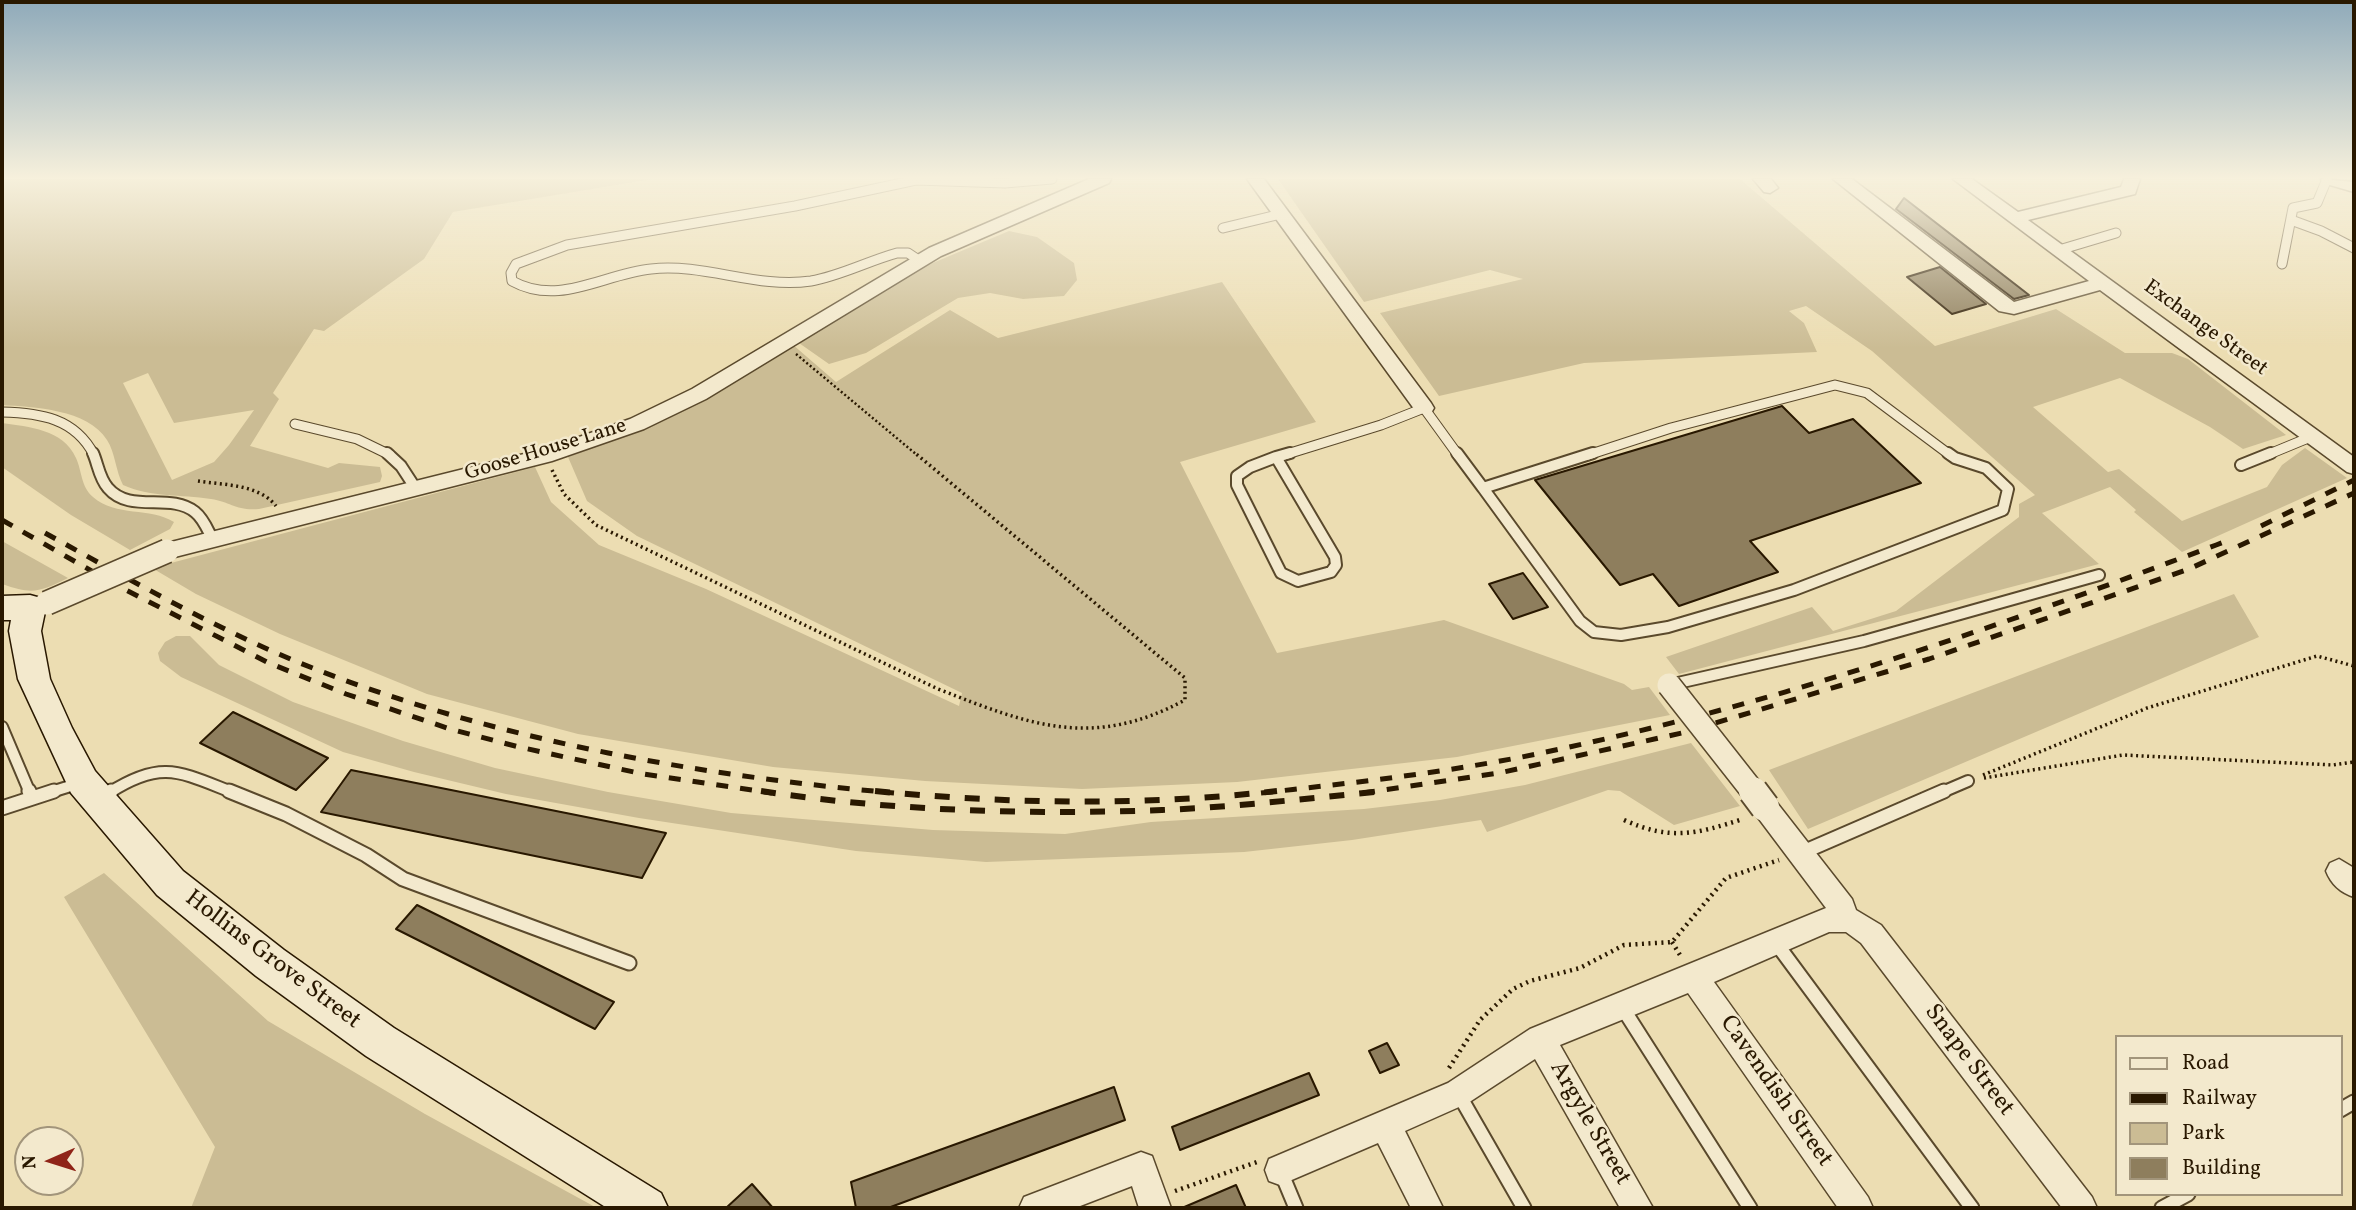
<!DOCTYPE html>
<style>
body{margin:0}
#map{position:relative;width:2356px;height:1210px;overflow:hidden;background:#ecddb2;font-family:Vollkorn,serif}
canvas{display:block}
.frame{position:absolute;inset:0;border:4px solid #291800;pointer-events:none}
.legend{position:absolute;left:2115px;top:1035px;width:228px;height:161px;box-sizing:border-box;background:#f3e9cd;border:2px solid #a2957b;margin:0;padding:9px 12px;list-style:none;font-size:21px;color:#291800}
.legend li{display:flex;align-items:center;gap:14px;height:35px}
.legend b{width:35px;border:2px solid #a2957b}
.north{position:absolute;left:14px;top:1126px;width:70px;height:70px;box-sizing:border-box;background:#f3e9cd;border:2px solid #a2957b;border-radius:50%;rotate:267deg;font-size:19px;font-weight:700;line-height:28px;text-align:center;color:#291800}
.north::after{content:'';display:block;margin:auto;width:24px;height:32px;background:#8f2418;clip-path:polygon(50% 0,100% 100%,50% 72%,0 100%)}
</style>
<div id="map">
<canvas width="2356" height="1210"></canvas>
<div class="frame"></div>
<ul class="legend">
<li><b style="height:9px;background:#f3e9cd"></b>Road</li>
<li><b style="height:9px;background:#291800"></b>Railway</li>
<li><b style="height:19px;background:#cbbc94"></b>Park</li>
<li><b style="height:19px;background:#8e7e5d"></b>Building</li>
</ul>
<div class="north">N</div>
</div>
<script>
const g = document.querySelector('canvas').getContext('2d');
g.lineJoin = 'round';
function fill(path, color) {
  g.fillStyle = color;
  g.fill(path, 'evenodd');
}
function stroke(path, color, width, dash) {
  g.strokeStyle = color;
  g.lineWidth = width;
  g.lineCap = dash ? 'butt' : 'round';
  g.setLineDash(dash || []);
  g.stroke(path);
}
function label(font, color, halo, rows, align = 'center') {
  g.font = font + ' Vollkorn,serif';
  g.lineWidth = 5;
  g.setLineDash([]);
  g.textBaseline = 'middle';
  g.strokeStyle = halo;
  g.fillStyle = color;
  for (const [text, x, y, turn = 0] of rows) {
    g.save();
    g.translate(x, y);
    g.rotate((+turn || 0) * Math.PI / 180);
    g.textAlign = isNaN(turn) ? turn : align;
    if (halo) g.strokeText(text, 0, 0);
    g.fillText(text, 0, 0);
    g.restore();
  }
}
const green = new Path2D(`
 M2,179h651l-200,33 -29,47 -100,72 -10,-2 -41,64 6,6 -29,47 78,22 11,-5 41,4 2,9 -2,6 -121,27c-23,2 -28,-7 -48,-10 -31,-5 -58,-1 -88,-14 -7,-13 -8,-33 -16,-45 -19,-31 -74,-33 -105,-35zM148,373l26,50 80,-13 -25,35 -15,17 -42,18 -49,-97z
 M1278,179h462l195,167 121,-37 69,44h47l16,6 98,76 -43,14 -33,-22 -90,-49 -87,29 75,65 11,-3 63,52 85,-34 15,-22 23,-17 42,30 -165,74 -48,-40 2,-2 -26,-23 -68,26 57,51 -420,110 -13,-17 146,-50 21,24 63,-20 123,-94v-13l16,-9 -163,-144 -66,-45 -17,5 15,12 13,29 -233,11 -145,33 -59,-83 143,-34 -33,-9 -126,32z
 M1009,231l28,6 37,26 3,17 -13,16 -41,3 -33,-6 -32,5 -92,55 -37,11 -30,-21 117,-73z
 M1222,282l94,140 -136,40 97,191 167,-33 180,64 8,6 17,-3 21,28 -213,42 -220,25 -155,7 -157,-8 -152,-14 -195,-33 -151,-40 -147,-60 -84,-40 -44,-26 383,-101 16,35 48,43 107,44 253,117 3,-13 -325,-157 -50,-35 -19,-44 63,-24 161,-89 44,38 114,-72 48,28z
 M2,423c27,4 61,6 74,35 6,13 5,29 17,39 23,20 57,10 81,25l-4,7 -40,21 -59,-35 -69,-48z
 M2,541l66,37c-29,14 -35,17 -66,6z
 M2234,594l25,43 -451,192 -39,-59z
 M176,636h14l29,29 74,37 110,39 92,27 113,24 123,21 202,17 132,4 86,-12 213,-13 76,-9 85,-15 166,-42 49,63 -66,19 -54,-34 -12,-1 -121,42 -6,-12 -129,20 -108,12 -258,10 -130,-11 -217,-33 -133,-24 -92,-22 -71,-20 -162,-75 -21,-16 -2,-8 7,-11z
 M104,873l164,148 157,93 172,94h-406l24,-61 -151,-250z`);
const building = new Path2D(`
 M1904,198l125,97 -15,4 -118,-90z
 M1940,267l46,37 -34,10 -45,-37z
 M1782,406l27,27 44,-14 68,64 -171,58 28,31 -99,34 -26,-32 -33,11 -85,-105z
 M1523,573l25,34 -35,12 -24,-35z
 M233,712l95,46 -32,32 -96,-47z
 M351,770l315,63 -24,45 -321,-66z
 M417,905l197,97 -19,27 -199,-100z
 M1387,1043l12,22 -19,8 -11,-22z
 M1309,1073l10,22 -139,55 -8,-23z
 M1114,1087l11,33 -237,88h-32l-5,-26z
 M752,1184l21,24h-47z
 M1236,1185l10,23h-64z`);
const pathFar2 = new Path2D(`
 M796,354l121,101`);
const pathFar1 = new Path2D(`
 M552,470l12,24 32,31 342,164c92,36 154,61 247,11v-22l-270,-225
 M198,481c25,4 61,3 78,25
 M1983,775l164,-67 170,-52 37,10
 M1984,778l139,-23 210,10 21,-3`);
const path = new Path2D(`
 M1624,820c47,21 72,14 119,-1
 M1672,942l8,13
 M1449,1068l31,-48 33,-31 17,-8 50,-13 44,-23 48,-3 54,-64 53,-18
 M1175,1191l82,-29`);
const laneFar2 = new Path2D(`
 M2291,220l30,11 33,17
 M1223,228l58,-14
 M2059,250l57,-17
 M920,261l-12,-8h-11c-29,8 -57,23 -86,28 -54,8 -106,-18 -160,-12 -48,5 -92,38 -139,12l-1,-8 5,-9 51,-19 228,-39 121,-26 89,3 47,-4
 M2282,264l11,-56 24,-5 10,-24
 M2,412c38,1 73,6 92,43
 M295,424l62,15 33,16
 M1284,455l97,-30 43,-17 34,47
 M1588,455l83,-27 164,-43 32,8 83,62
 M2267,455l46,-19`);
const laneFar1 = new Path2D(`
 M93,453c5,11 6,25 15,35 22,26 62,4 87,24 9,7 13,19 18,28
 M387,453l14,13 15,23
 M1457,453l26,35
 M1276,457l59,100 1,8 -5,7 -33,9 -17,-8 -44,-88v-9l13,-9z
 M1276,457l14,-4
 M2241,465l30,-12
 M1483,488l97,133 14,11 27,3 47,-8 126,-37 209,-80 5,-21 -22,-21 -31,-10 -7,-5
 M1483,488l110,-35
 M1669,685l195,-44 235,-66
 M2,727l28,66
 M48,793l32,-10
 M109,793c53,-34 71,-21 125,0
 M1940,793l28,-12`);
const lane = new Path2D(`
 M29,791l3,7
 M229,791l57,23 80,41 37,24 226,84
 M101,798l10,-7
 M2,808l52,-17
 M1801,853l143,-62
 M1776,943l196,265
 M1622,1007l128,201
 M1458,1093l66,115
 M2340,1110l14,-8
 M1281,1172l15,36
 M2162,1208l26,-14`);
const street = new Path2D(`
 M1089,179h22l-2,4 -168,73 -235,143 -62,30 -92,32 -385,98 -8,-2 -3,-6 3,-6 8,-2 381,-95 82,-29 62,-30 237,-141z
 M1247,179h17l167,224 3,5 -3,5h-14z
 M1753,179h18l7,9 -8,5 -6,-1z
 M1833,179h19l162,123 75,-21 -136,-102h19l46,33 103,-25 3,-8h16l-5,15 -107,26 326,237v17l-7,-2 -247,-182 -86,24 -15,-3z
 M2321,179l33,3v10l-31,-9z
 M1765,796l9,3 78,100 4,11 25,15 211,272 5,11h-35l-201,-265 -15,-11h-17l-115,50 154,215 5,11h-35l-150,-215 -128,52 93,163h-33l-85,-149 -67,44 -63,28 38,77h-32l-33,-65 -98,42 -11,-4 -4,-11 4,-11 179,-76 82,-54 296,-121 -70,-93 -4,-8 4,-8z
 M2339,859l15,9v29c-13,-4 -23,-13 -28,-26l4,-8z
 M1141,1152l11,4 19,52h-32l-7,-22 -57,22h-56l5,-11z`);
const secondary = new Path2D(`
 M30,595l11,3 5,9 -5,24 9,48 22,49 23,43 88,100 101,79 110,78 267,165 7,15h-61l-241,-152 -110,-80 -99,-81 -86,-102 -53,-114 -9,-48 2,-11h-9v-24z`);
const railFar1 = new Path2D(`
 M2,520l118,67 149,76 77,31 104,35 69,18 124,27 129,19
 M2261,526l93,-46
 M45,533c82,45 164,92 250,128 189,77 397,114 599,132
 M1261,793c100,-11 200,-22 299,-44 230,-49 452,-127 672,-210
 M1363,793l136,-20 183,-40 247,-74 260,-90 165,-76`);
const rail = new Path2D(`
 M761,791c129,20 271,24 401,19 74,-3 148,-12 222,-19
 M875,791c132,13 269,15 402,0`);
const streetBridgeFar1 = new Path2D(`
 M47,603l120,-52
 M1669,685l85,108`);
const streetBridge = new Path2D(`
 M1753,791l12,16`);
const streetNames = [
 ["Exchange Street",2205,329,36],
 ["Goose House Lane",546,451,-17]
];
const nearStreetnames = [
 ["Hollins Grove Street",272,961,37],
 ["Snape Street",1968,1061,53],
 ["Cavendish Street",1775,1092,55],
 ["Argyle Street",1589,1124,60]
];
fill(green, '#cbbc94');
fill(building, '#8e7e5d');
stroke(building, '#291800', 2);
stroke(laneFar2, '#5a492c', 11);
stroke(laneFar1, '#5a492c', 14);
stroke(lane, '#5a492c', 17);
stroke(street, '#5a492c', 3);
stroke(secondary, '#291800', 3);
stroke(pathFar2, '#291800', 2.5, [2, 2.5]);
stroke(pathFar1, '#291800', 3.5, [2, 3.5]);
stroke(path, '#291800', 4.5, [2, 4.5]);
stroke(laneFar2, '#f3e9cd', 9);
stroke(laneFar1, '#f3e9cd', 10);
stroke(lane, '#f3e9cd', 13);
fill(street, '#f3e9cd');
fill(secondary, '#f3e9cd');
stroke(railFar1, '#291800', 5, [12, 12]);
stroke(rail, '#291800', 6, [15, 15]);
stroke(streetBridgeFar1, '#5a492c', 26, []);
stroke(streetBridge, '#5a492c', 32, []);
stroke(streetBridgeFar1, '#f3e9cd', 23);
stroke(streetBridge, '#f3e9cd', 28);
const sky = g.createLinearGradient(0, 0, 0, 348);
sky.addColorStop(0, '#8faaba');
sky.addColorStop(0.51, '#f6f0dc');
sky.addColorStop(1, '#f6f0dc00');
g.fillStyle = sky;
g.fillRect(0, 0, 2356, 348);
label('21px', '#291800', '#f3e9cd', streetNames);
label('24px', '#291800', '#f3e9cd', nearStreetnames);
</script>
